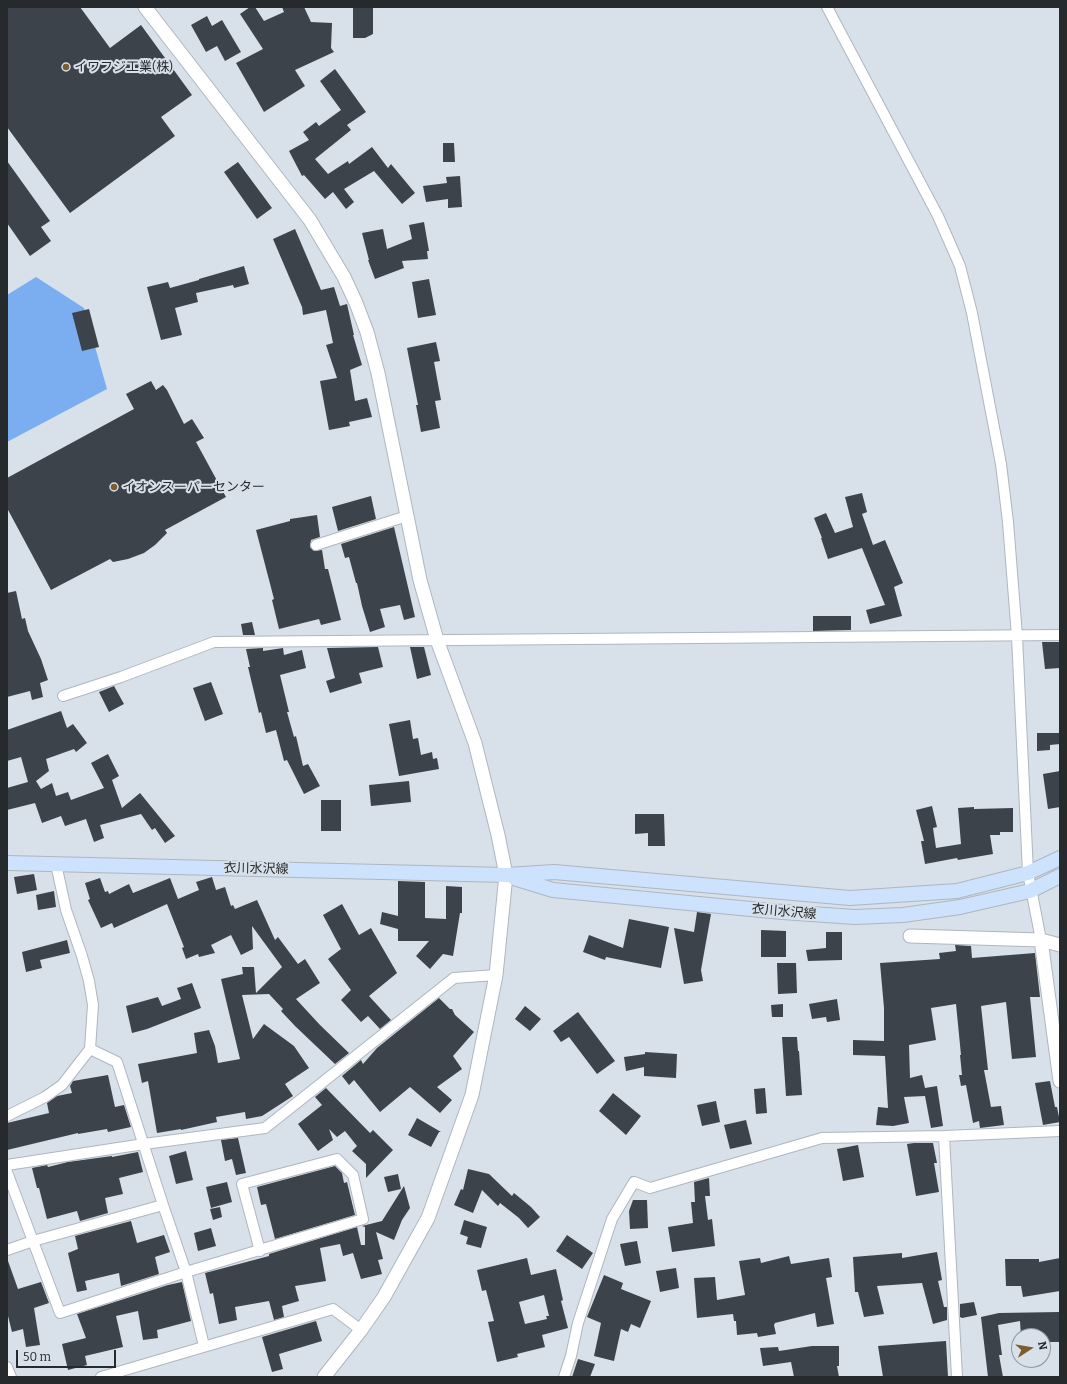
<!DOCTYPE html>
<meta charset="utf-8">
<style>
body{margin:0}
#map{position:relative;width:1067px;height:1384px;overflow:hidden;background:#d8e0e9;font-family:Bitter,serif}
canvas{display:block}
.frame{position:absolute;inset:0;border:8px solid #272a2d;pointer-events:none}
.north{position:absolute;left:1011px;top:1328px;width:40px;height:40px;box-sizing:border-box;background:#d8e0e9;border:1px solid #91979e;border-radius:50%;rotate:78deg;font-size:11px;font-weight:700;line-height:16px;text-align:center;color:#272a2d}
.north::after{content:'';display:block;margin:auto;width:14px;height:18px;background:#7b5d31;clip-path:polygon(50% 0,100% 100%,50% 72%,0 100%)}
.scale{position:absolute;left:16px;top:1350px;width:100px;height:18px;box-sizing:border-box;border:2px solid #272a2d;border-top:0;padding-left:5px;font-size:12px;line-height:14px;white-space:nowrap;color:#272a2d;-webkit-text-stroke:3px #d8e0e9;paint-order:stroke}
</style>
<div id="map">
<canvas width="1067" height="1384"></canvas>
<div class="frame"></div>
<div class="north">N</div>
<div class="scale">50 m</div>
</div>
<script>
const g = document.querySelector('canvas').getContext('2d');
g.lineJoin = 'round';
function fill(path, color) {
  g.fillStyle = color;
  g.fill(path, 'evenodd');
}
function stroke(path, color, width, dash) {
  g.strokeStyle = color;
  g.lineWidth = width;
  g.lineCap = dash ? 'butt' : 'round';
  g.setLineDash(dash || []);
  g.stroke(path);
}
function label(font, color, halo, rows, align = 'center') {
  g.font = font + ' Bitter,"Noto Sans JP",serif';
  g.lineWidth = 4;
  g.setLineDash([]);
  g.textBaseline = 'middle';
  g.strokeStyle = halo;
  g.fillStyle = color;
  for (const [text, x, y, turn = 0] of rows) {
    g.save();
    g.translate(x, y);
    g.rotate((+turn || 0) * Math.PI / 180);
    g.textAlign = isNaN(turn) ? turn : align;
    if (halo) g.strokeText(text, 0, 0);
    g.fillText(text, 0, 0);
    g.restore();
  }
}
const forest = new Path2D(`
 M36,277l48,31 23,81 -100,53v-147z`);
const building = new Path2D(`
 M7,7h73l30,41 31,-23 51,70 -31,22 14,19 -105,77 -63,-86z
 M250,7h5l9,14 20,-9 -2,-5h22l7,15 21,1 -1,25 3,4 -39,18 10,16 -41,26 -28,-49 27,-14 -23,-35z
 M353,7h20v27l-8,4h-12z
 M207,16l5,10 10,-6 19,32 -16,9 -8,-15 -11,6 -15,-27z
 M335,69l31,43 -19,13 4,5 -36,29 13,15 20,-13 1,3 23,-17 16,21 3,-4 24,29 -13,11 -28,-33 -30,18 10,13 -8,7 -13,-17 -8,7 -21,-24 -2,1 -13,-25 20,-11 -6,-8 13,-10 3,4 22,-16 -21,-29z
 M443,143h11l1,19h-12z
 M7,161l43,60 -9,6 10,14 -21,15 -23,-33z
 M238,162l34,46 -15,11 -33,-47z
 M460,176l2,31 -14,1v-9l-22,3 -3,-16 24,-3 -1,-6z
 M424,222l5,29h-2l1,8 -26,2 2,7 -29,11 -7,-19h1l-7,-27 21,-4 4,20 25,-10 -3,-14z
 M295,229l26,61 13,-3 6,19 7,-2 7,31h-1l9,30 -12,5 5,31 12,-3 5,19 -23,5 1,4 -21,4 -9,-49 17,-3 -11,-33 7,-2 -7,-33 -23,5 -1,-8 -29,-68z
 M244,266l5,18 -15,4 -1,-3 -37,8 2,9 -23,6 7,27 -21,5 -14,-53 21,-5 2,6 29,-8v-1z
 M429,279l7,36 -18,3 -6,-36z
 M89,309l10,38 -17,4 -10,-38z
 M436,342l4,19 -6,1 7,38 -6,1 5,27 -19,4 -5,-27h2l-11,-57z
 M151,381l5,9 7,-5 4,5 17,34 8,-5 12,19 -8,4 30,55 -61,33 2,3 -12,12 -11,8 -16,6 -15,3 -3,-3 -59,31 -44,-82v-30l127,-69 -8,-15z
 M862,493l5,19 -5,2 11,31 12,-5 18,43 -9,4 8,29 -32,8 -4,-14 19,-5 -23,-57 -34,11 -7,-21h1l-8,-20 12,-5 9,20 18,-6 -8,-30z
 M371,496l5,23 -38,12 -6,-24z
 M317,515l3,22 -9,3 -1,7 4,4 8,-1 3,19h3l13,51 -20,5 -2,-6 -40,10 -7,-29 2,-1 -18,-69 34,-9v-2z
 M394,527l21,90 -11,3 -4,-15 -20,4 5,18 -15,5 -8,-26 -5,-23h-1l-7,-26 -4,1 -4,-14z
 M16,591l6,28 3,-1 3,13 13,28 7,21 -8,3 3,14 -11,3 -2,-9 -23,6v-104z
 M813,616h38v14l-38,1z
 M252,622l3,13h-12l-2,-11z
 M1042,642h18v26l-15,1z
 M378,647l5,20 -24,6 3,10 -32,10 -4,-12 9,-3 -8,-30z
 M410,647h14l7,28 -14,4z
 M263,648v3l20,-3 1,7 18,-5 4,18 -26,7 9,37h-2l7,25 2,-1 7,30 5,-2 12,22 -16,8 -17,-34 -3,1 -8,-31 -10,3 -5,-21 -2,1 -11,-46h2l-4,-18z
 M211,682l12,32 -18,7 -12,-33z
 M114,686l10,18 -15,8 -10,-20z
 M61,711l6,17 6,-4 14,19 -11,9 -2,-3 -28,10 3,12 -13,10 5,8 11,-6 4,13 12,-4 3,8 33,-12 -13,-25 17,-9 11,22 -7,4 10,28 18,-15 35,43 -10,7 -10,-15 -3,2 -11,-16 -41,11 4,13 -10,4 -8,-23 -21,7 -4,-10 -19,7 -7,-20 -28,7v-22l21,-6 -7,-25 -14,4v-31z
 M410,720l3,19 5,-1 3,17 11,-3 1,7 4,-1 2,11 -40,7 -10,-52z
 M1037,733h23v11l-10,1v5l-13,1z
 M1060,771v36l-12,2 -5,-35z
 M409,781l2,21 -40,4 -2,-21z
 M321,800h20v31h-20z
 M932,806l5,21 -4,1 3,20 25,-4 -3,-36 16,-1v2l39,-1v24h-13v3h-10l3,19 -35,6 -1,-2 -32,6 -4,-23h3l-8,-31z
 M635,814h29l1,32h-17v-13l-13,1z
 M34,874l3,16 -20,4 -3,-17z
 M212,877l4,13 9,-3 6,19 2,-1 2,4 22,-9 18,40 3,-3 20,27 7,-5 15,24 -24,16 24,26 29,28 -14,11 -40,-38 -14,-15 2,-2 -14,-15 -27,1 11,44 11,-15 30,22 15,22 -24,16 8,12 -31,20 -16,3 -1,-7 -29,5 1,5 -36,8v-1l-24,4 -9,-52 -6,2 -4,-19 59,-11 -3,-20 15,-3 6,16 3,17 22,-4 -19,-80 22,-5 -1,-7h12l2,26 26,-26 -30,-41 1,23 -12,6 -10,-20 -20,10 4,8 -16,4 -1,-3 -12,5 -4,-11 2,-1 -17,-43 -53,24 -2,-5 -11,5 -13,-28 2,-1 -5,-16 15,-5 5,14 3,-1 1,3 20,-10 4,9 37,-15 8,21 21,-9 -3,-8z
 M398,881l27,1v36l21,1v-33l16,1v26h-2l-7,43 -10,-2 -13,15 -14,-13 13,-15h-31v-12l-18,-5 2,-12 16,4z
 M54,891l2,16 -18,3 -2,-15z
 M342,904l17,31 12,-7 26,45 -28,23 22,24 -11,9 -12,-13 -7,6 -20,-22 10,-10 -23,-31 13,-10 -18,-34z
 M697,912l14,2 -10,56 2,11 -19,3 -10,-56 20,4z
 M629,919l40,8 -8,41 -55,-11 -1,3 -22,-8 6,-17 34,13z
 M761,930l25,1v26h-25z
 M826,932h16v28l-34,1 -2,-11 20,-2z
 M67,940l3,13 -30,7 2,8 -16,4 -4,-20z
 M955,945l16,1 1,12 63,-5 5,44h-10l6,60 -24,2 -6,-57 -25,4 7,64h-4l7,37 10,-1 3,19 -24,3 -1,-7 -6,2 -7,-38 -5,1 -2,-11h3l-2,-20h1l-5,-51 -25,4 5,32 -27,5 1,33 12,-3 3,13 12,-2 6,40 -12,2 -6,-32 -21,1 5,26 -16,3 -17,-1 2,-18 10,1 -3,-52 -32,-1v-15l31,1v-33l-4,-45 60,-4 -1,-6 17,-2z
 M777,963h19l1,30 -19,1z
 M192,983l9,25 -54,21 -15,4 -6,-27 32,-9 4,9 19,-7 -4,-11z
 M439,998l11,11h2l3,6 19,17 -21,24 9,13 -25,18 15,13 -12,13 -30,-26 -30,25 -26,-32 -5,5 -7,-9 19,-16 2,4 14,-16z
 M837,999l3,21 -13,2 -1,-5 -14,2 -3,-15z
 M783,1004v13h-11l-1,-12z
 M525,1006l16,13 -11,12 -15,-12z
 M578,1012l37,49 -18,13 -28,-37 -8,5 -8,-11z
 M782,1037h15l1,14h1l3,44 -16,1z
 M645,1052l32,2 -1,24 -32,-2v-9l-18,4 -2,-14 21,-3z
 M108,1075l7,32 9,-2 7,22 -23,5 -1,-3 -29,5v-1l-71,17v-27l42,-10 -2,-10 10,-7 15,-3 -2,-7 3,-5z
 M1050,1081l5,26h2l3,15 -17,3 -8,-42z
 M326,1088l44,45 3,-3 20,20 -27,28v-14l-14,-13 5,-5 -12,-15 -8,6 -8,-8 4,11 -15,11 -20,-27 24,-19 -7,-8z
 M765,1088l2,25 -11,1 -2,-25z
 M613,1093l28,23 -15,19 -27,-24z
 M716,1101l4,21 -18,4 -5,-21z
 M417,1118l24,14h-2l-8,15 -23,-12z
 M746,1120l6,24 -22,5 -6,-24z
 M238,1138l8,35 -10,2 -4,-16 -7,2 -4,-21z
 M914,1143h19l4,20h-3l5,29 -23,4 -9,-52z
 M858,1145l6,32 -21,4 -6,-32z
 M186,1151l7,29 -17,4 -7,-28z
 M138,1152l5,20 -24,6 4,16 -18,4 3,15 -28,8 -3,-10 -30,8 -8,-31h-2l-5,-20 15,-3 1,2 20,-5 44,-6v1z
 M335,1166l7,7 2,10 3,-1 8,33 -80,24 -9,-35 -5,1 -4,-18z
 M468,1169l21,5 23,22 2,-3 17,14 9,10 -12,11 -9,-10 -19,-15 -2,3 -16,-16 -9,23 -19,-8 7,-16 2,1z
 M398,1174l3,15 -13,3 -4,-15z
 M709,1178l1,18h-5l3,24 4,-1 3,27 -43,6 -4,-25 25,-4 -2,-21h4l-1,-20z
 M227,1182l5,20 -21,6 -5,-21z
 M404,1186l6,22 -8,12 -8,20 -18,-8 7,27 -5,1 4,14 -21,5 -8,-26 -10,3 -3,-12 -20,4 6,33 -31,5 4,15 -17,5 2,11 -10,3 -5,-19 -34,6 2,13 -18,4 -6,-31 -3,1 -5,-21 64,-17v-2l88,-27 4,18h4v-18l-3,-1 20,-5z
 M633,1200h14l1,28 -18,1 -1,-18z
 M220,1207l2,10 -9,3 -3,-11z
 M464,1220l23,7 -6,21 -15,-4 2,-7 -8,-3z
 M131,1221l6,22 27,-8 6,17 -15,5 4,17 -38,12 -2,-13 -34,8 2,9 -10,2 -9,-39 10,-4 -3,-13z
 M211,1228l5,18 -18,5 -4,-18z
 M567,1235l26,18 -11,16 -26,-18z
 M637,1241l4,22 -16,3 -5,-22z
 M937,1252l5,28 -4,1 6,26h3v13l-14,4 -11,-41 -45,3 7,28 -20,3 -6,-25h-3l-2,-35 49,-4v5z
 M789,1256l2,8 38,-6 3,19 -6,1 8,46 -17,3 -2,-14 -40,10 -1,2 2,9 -18,3 -1,-4 -20,2 -1,-14h-2l-1,-7 -36,4 -3,-40 21,-1 2,23 28,-5 -6,-34 21,-3 1,5z
 M527,1258l4,17 25,-6 7,31 -2,1 7,27 -26,7 3,12 -28,7 1,3 -21,5 -9,-40 6,-1 -8,-31 -4,1 -5,-21zM544,1295l5,21h-3l1,3 -22,5 -6,-22z
 M1060,1258v33l-37,6 -2,-11h-15l-1,-27h34v3z
 M7,1261h1l10,28 23,-7 8,21 -15,5 6,37 -14,2 -3,-18 -11,3 -5,-20z
 M676,1268l3,20 -19,4 -4,-21z
 M604,1275l19,8 -2,6 30,12 -11,27 -9,-4 -3,8 -7,-3 -7,32 -20,-5 7,-33 -14,-6z
 M182,1282l9,39 -34,9 1,8 -15,2 -5,-29 -22,5 7,31 -38,9 2,9 -19,5 -6,-26 24,-6 -9,-24 91,-29z
 M974,1302l3,13 -15,3 -2,-1v-13z
 M1060,1312v30h-17v-6h-22l-1,-15 -22,4 4,30h-3l4,22h-15l-7,-60 18,-4z
 M316,1321l6,20 -43,13 4,15 -11,3 -10,-35z
 M946,1341l2,36h-65l-5,-31z
 M812,1346h27v20h-2l2,11h-45l-3,-15 -28,4 -3,-18 18,-1 1,4z
 M578,1359l17,5 -5,13h-18z`);
const minor = new Path2D(`
 M827,7l111,209 22,50 12,47 29,151 7,58 9,114 11,237 13,67
 M316,545l91,-29
 M63,696l58,-19 93,-35 846,-7
 M90,1049l27,13 46,143 23,67 18,74
 M7,1116l38,-19 17,-12 28,-36 3,-44 -4,-24 -7,-25 -16,-46 -10,-46
 M944,1136l13,241
 M7,1165l137,-21 121,-16 189,-150 42,-3
 M7,1172l53,141 126,-41 177,-53 -10,-44 -16,-16 -95,25 18,67
 M7,1250l26,-9 130,-36
 M7,1367l4,10
 M101,1377l232,-68 28,21
 M564,1377l7,-21 7,-33 34,-104 22,-37 16,6 172,-50 122,-2 116,-5`);
const tertiary = new Path2D(`
 M145,7l165,213 34,57 12,26 11,29 11,41 42,207 17,60 38,103 23,92 8,40 -10,100 -24,120 -44,123 -44,79 -23,33 -37,47
 M910,936l131,4 19,5
 M1041,940l19,141`);
const secondary = new Path2D(`
 M7,863l499,12 48,-3 296,26 107,-7 71,-18 32,-15
 M514,878l39,12 229,22 73,5 48,-2 57,-8 70,-16 30,-15`);
const markers = [
 [66,67,4,"#7b5d31"],
 [114,487,4,"#7b5d31"]
];
const poiNames = [
 ["イワフジ工業(株)",74,67],
 ["イオンスーパーセンター",122,487]
];
const streetNames = [
 ["衣川水沢線",256,869,1],
 ["衣川水沢線",784,912,5]
];
fill(forest, '#7baef1');
fill(building, '#3d434a');
stroke(minor, '#afb6bf', 12);
stroke(tertiary, '#afb6bf', 15);
stroke(secondary, '#afb6bf', 16);
stroke(minor, '#fff', 10);
stroke(tertiary, '#fff', 13);
stroke(secondary, '#cce2fd', 14);
for (const [x, y, r, color] of markers) {
  const dot = new Path2D();
  dot.arc(x, y, r, 0, 2 * Math.PI);
  g.fillStyle = color;
  g.fill(dot);
  stroke(dot, '#d8e0e9', 1.5);
}
label('13px', '#272a2d', '#d8e0e9', poiNames, 'left');
label('13px', '#272a2d', '#d8e0e9', streetNames);
</script>
